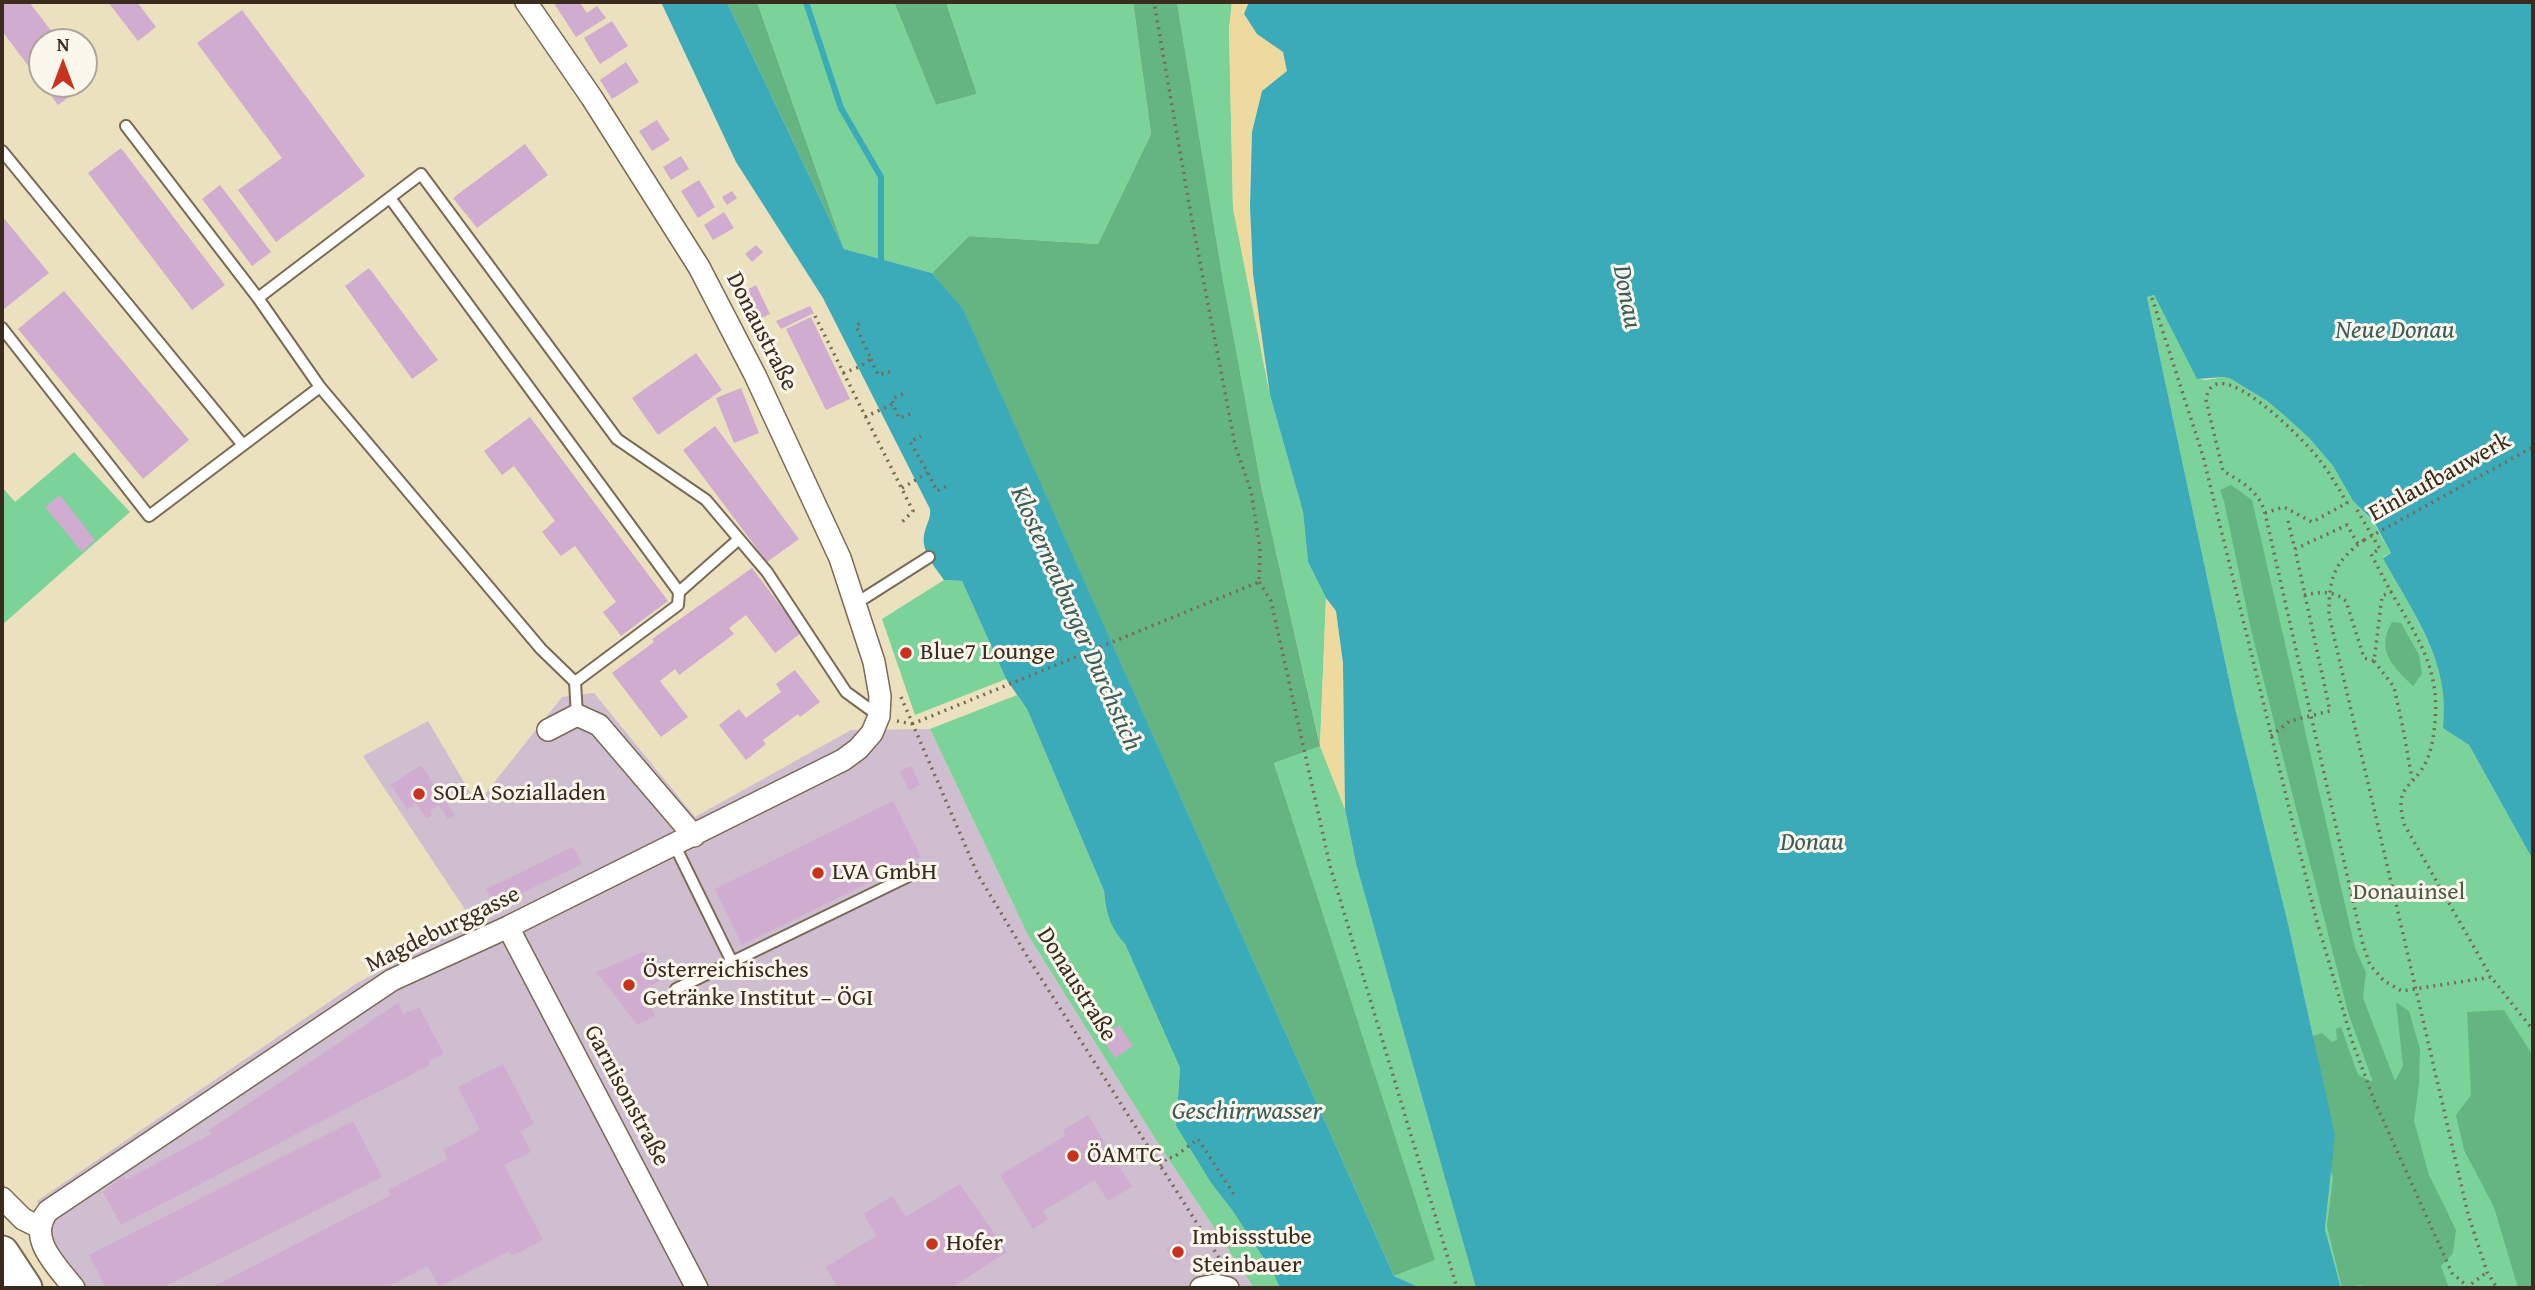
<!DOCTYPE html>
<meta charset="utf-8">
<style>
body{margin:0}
#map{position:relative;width:2535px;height:1290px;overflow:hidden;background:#ebe1be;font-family:"Gentium Book Plus",serif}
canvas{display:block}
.frame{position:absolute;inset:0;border:4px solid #3b2a1e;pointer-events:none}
.north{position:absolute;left:28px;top:28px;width:70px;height:70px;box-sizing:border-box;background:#fbf7ec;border:2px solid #aea59a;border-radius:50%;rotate:0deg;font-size:19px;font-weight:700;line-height:28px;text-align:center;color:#3b2a1e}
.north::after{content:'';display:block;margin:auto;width:24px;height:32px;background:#c8321e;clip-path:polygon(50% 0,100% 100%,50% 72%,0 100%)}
</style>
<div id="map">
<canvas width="2535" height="1290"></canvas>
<div class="frame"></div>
<div class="north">N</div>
</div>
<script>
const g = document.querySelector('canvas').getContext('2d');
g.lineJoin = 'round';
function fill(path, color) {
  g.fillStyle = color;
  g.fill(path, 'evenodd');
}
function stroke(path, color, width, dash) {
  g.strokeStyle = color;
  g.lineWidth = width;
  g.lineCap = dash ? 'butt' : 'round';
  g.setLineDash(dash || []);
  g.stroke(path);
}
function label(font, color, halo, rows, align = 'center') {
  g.font = font + ' "Gentium Book Plus",serif';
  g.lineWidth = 6;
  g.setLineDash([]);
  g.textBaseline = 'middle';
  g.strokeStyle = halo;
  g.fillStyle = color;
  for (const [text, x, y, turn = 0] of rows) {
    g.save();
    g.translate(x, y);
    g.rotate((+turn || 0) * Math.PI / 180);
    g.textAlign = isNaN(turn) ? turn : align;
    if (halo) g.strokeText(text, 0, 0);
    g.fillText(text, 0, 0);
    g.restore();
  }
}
const industrial = new Path2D(`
 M594,693l101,124 156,-87 79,-1 98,206 128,205 98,148h-1181l-36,-87 317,-216 118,-65 -109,-164 65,-35 49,83 85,-107z`);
const green = new Path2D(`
 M757,2h137l42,103 41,-11 -31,-92h187l18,132 -53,110 -129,-8 -37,37 -88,-24z
 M1177,2h55l-3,27 4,179 37,187 33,117 5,50 18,36 -6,148 25,63 11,55 120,424h-55l-27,-12 40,-16 -160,-497 46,-18 -58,-255 -39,-210z
 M2154,295l43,83 8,2 19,-3 7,2 36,22 18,15 24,22 24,28 20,35 20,21 18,31 -8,4c29,57 68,105 61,171l25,17 64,115v428h-192l-16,-59 10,-94 -47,-212 -52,-211 -89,-415z
 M74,452l56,60 -128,113v-138l13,15z
 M944,580l18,1 44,98 -91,36 -33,-96z
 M1017,695l10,14 77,182c2,22 6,37 21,53l55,124 -4,58 35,57 21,27 42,64 7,14h-27l-98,-148 -128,-205 -98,-206z`);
const forest = new Path2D(`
 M727,2h30l87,247z
 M894,2h52l31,92 -41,11z
 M1133,2h44l46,278 39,210 58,256 -46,17 161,497 -41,16 -431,-966 -31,-37 37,-37 129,8 53,-110z
 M2231,485l21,15 103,448 11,25 -3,25 32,83 8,-15 -7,-64 13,9 11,38 -1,34 -5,38 15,54 27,55 -3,23 -12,13 8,22h-84l-4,-3 -19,3 -15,-62 6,-48 -10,-32 -18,-107 17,-6 10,9 5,-2 -1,-11 5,-2 17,48 15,7 -25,-70 -74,-290 -24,-97 -26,-124 -4,-11z
 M2392,622l9,1 18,32 3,19 -9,12c-20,-20 -38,-35 -21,-64z
 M2504,1010l29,46v232h-15l-24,-81 -30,-57 -8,-35 15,-20 -4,-83z`);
const sand = new Path2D(`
 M1232,2h17l-5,13 13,19 26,18 5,20 -26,19c-3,14 -8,28 -10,42 -9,87 6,176 18,262l-37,-188 -4,-178z
 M1326,598l10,13 7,52 2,146 -25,-63z`);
const water = new Path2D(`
 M661,2h66l117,247 88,24 31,36 431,967 27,12h-141l-6,-14 -42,-64 -21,-27 -35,-57 4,-58 -55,-124c-15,-16 -19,-31 -21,-53l-77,-182 -21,-30 -44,-98 -18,-1c-10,-14 -25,-31 -19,-49 2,-9 6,-12 5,-22l-107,-211 -87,-136z
 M1249,2h1284v858l-64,-115 -26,-17c8,-66 -30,-114 -60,-170l8,-5 -17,-31 -21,-21 -20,-35 -24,-28 -24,-22 -18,-15 -36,-22 -7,-2 -27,2 -43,-84 -7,2 89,415 52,211 47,212 -10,94 16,59h-865l-120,-424 -11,-55 -2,-146 -7,-52 -10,-13 -18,-36 -5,-50 -33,-117 -17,-121 -3,-68 2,-74 10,-41 25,-20 -4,-19 -26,-18 -13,-20z`);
const stream = new Path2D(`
 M806,2l35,106 40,69v90`);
const building = new Path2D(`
 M2,2h27l31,40h-18v42l-40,-53z
 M108,2h29l19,25 -18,14z
 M553,2h26l8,11 10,-7 9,12 -30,19z
 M242,10l123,166 -89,66 -38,-52 44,-32 -85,-115z
 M612,21l16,25 -28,18 -16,-26z
 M626,62l13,20 -27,17 -12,-19z
 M84,73l6,8 -32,24 -16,-21h42z
 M657,120l13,20 -18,11 -13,-20z
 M525,144l23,31 -71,53 -24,-30z
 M121,148l104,137 -33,25 -104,-137z
 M681,156l8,13 -18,11 -8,-13z
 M699,180l16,27 -17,11 -17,-27z
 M220,185l51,67 -19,14 -50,-67z
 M732,191l5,7 -10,7 -5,-8z
 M724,212l10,16 -21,12 -9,-15z
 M2,216l47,57 -45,36 -2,-2z
 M756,245l7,7 -11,10 -7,-8z
 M369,268l69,92 -26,19 -67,-93z
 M756,285l14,29 -15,7 -14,-28z
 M64,291l125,149 -46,39 -125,-150z
 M810,306l4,7 -33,16 -5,-8z
 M811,317l39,82 -24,11 -40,-81z
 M696,353l26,37 -64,45 -26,-37z
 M741,388l18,45 -25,10 -18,-45z
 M530,417l138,184 -47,35 -18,-24 13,-10 -41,-56 -14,10 -19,-24 13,-11 -41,-55 -12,9 -18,-24z
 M715,426l84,113 -32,23 -84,-112z
 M60,495l35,45 -13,12 -37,-45z
 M752,568l49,65 -26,20 -29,-38 -17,13 5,6 -55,41 -4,-6 -15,12 28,36 -27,20 -49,-64 42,-31 -2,-3z
 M795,670l25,32 -20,15 -2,-3 -35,26 3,4 -20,16 -27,-35 20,-16 7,9 35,-26 -5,-8z
 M421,765l34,50 -7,4 -9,-14 -9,6 2,4 -6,3 -10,-15 -9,6 -16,-24z
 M911,766l9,19 -11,6 -9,-20z
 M893,801l28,56 -179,88 -27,-56z
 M573,847l9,17 -87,42 -9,-17z
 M645,951l15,30 -17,8 12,27 -18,9 -40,-53z
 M398,1003l5,11 16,-7 25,47 -15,7 1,4 -309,160 -18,-33 21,-16 2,4 85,-46 -2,-4z
 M1119,1025l14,21 -18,12 -14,-21z
 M503,1064l31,60 -14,7 11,21 -27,13 39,75 -31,16 -3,-5 -70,36 -11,-21 -43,22h-174l180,-93 -3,-5 60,-31 -5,-9 37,-20 -22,-43z
 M1088,1115l44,72 -24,14 -13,-21 -52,31 5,8 -15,10 -33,-54 65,-39 -2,-6z
 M353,1121l29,56 -220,111h-56l-17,-33z
 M960,1184l47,68 -56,36h-113l-12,-21 50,-31 -12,-22 28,-18 14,21z
 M1180,1240l10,15 -15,8 -9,-14z`);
const path = new Path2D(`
 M2152,298l51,158 113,462 36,123 22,59 78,173 15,13
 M815,316l98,195 -11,11
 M871,359l7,16 14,-4
 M843,373l16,-6 12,-8 -15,-33 4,-3
 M893,403l-1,-4 13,-6
 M865,417l28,-13 6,14 14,-5
 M928,473l9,18 12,-6
 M902,488l26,-15 -18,-31 11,-6
 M2357,510l23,39 -9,5 20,38
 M2265,513l19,-6 28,15 35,-19c-9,-16 -18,-31 -29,-45 -13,-17 -105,-112 -112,-58l17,71c19,11 36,20 42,42l98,432 7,20 14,16 18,10 89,-14 42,53
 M2288,521l7,28
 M2364,540c-31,23 -35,38 -35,75l139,599 19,58 10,16
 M1259,582l12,19 59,265 127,422
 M2304,595c16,-3 29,-5 42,6l18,57 10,3 8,-65 9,-4c25,43 49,76 44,129 -1,14 -3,28 -9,41 -15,29 -32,22 -22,62l87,153
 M2374,661l20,26 9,41 9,51
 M901,697l77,178 52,86 191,300 1,7
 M897,721l15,3
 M912,724l347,-142 1,-33 -9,-58 -16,-46 -44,-230 -37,-213
 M2271,736l19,-15 40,-10 -35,-162 52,-24 11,19
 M1160,1166l8,-9 5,1 25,-19 37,57
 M2466,1288l21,-16`);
const lane = new Path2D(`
 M126,126l132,172 62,89 221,262 34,33 2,33
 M2,151l241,294
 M390,198l289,394 60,-53
 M258,298l163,-124 196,265 89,61 61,72 79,120 33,24
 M2,328l147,188 171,-129
 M855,604l74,-47
 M575,682l103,-77 1,-13
 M675,846l57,116 -56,27
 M732,962l187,-91`);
const street = new Path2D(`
 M548,730l29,-15 22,10 95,111
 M508,927l189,361
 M2,1198l21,21 16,8
 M74,1288c-17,-22 -48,-50 -26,-77l344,-231 116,-53 335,-167 15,-11 14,-16 7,-17 1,-20 -6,-34 -34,-104 -85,-183 -56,-108 -107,-169 -66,-96
 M1201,1288l14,-3 13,3`);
const primary = new Path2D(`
 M2,1253l23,35`);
const pathBridge = new Path2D(`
 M2364,540l169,-93`);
const markers = [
 [906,653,7,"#c8321e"],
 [419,794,7,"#c8321e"],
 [818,873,7,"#c8321e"],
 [629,985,7,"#c8321e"],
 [1073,1156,7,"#c8321e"],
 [932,1244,7,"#c8321e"],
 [1178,1252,7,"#c8321e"]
];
const streetNames = [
 ["Donaustraße",761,332,63],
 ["Einlaufbauwerk",2440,478,-29],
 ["Magdeburggasse",443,930,-26],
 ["Donaustraße",1076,985,58],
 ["Garnisonstraße",626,1096,62]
];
const poiNames = [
 ["Blue7 Lounge",920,653],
 ["SOLA Sozialladen",433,794],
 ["LVA GmbH",832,873],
 ["Österreichisches",643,971],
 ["Getränke Institut – ÖGI",643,999],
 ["ÖAMTC",1087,1156],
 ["Imbissstube",1192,1238],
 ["Steinbauer",1192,1266],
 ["Hofer",946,1244]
];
const parkNames = [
 ["Donauinsel",2409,893]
];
const waterNames = [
 ["Donau",1626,297,79],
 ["Neue Donau",2395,331],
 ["Klosterneuburger Durchstich",1075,619,66],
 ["Donau",1812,843],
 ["Geschirrwasser",1247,1112]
];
fill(industrial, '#cfbed0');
fill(green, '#7bd399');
fill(forest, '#64b581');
fill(sand, '#eeda9e');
fill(water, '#3babb9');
stroke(stream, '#3babb9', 6);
fill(building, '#cfacd0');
stroke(lane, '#796a56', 14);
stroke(street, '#796a56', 24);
stroke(primary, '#796a56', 37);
stroke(path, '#796a56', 3.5, [2, 5]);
stroke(lane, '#fff', 10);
stroke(street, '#fff', 21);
stroke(primary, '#fff', 33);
stroke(pathBridge, '#796a56', 3.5, [2, 5]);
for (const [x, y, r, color] of markers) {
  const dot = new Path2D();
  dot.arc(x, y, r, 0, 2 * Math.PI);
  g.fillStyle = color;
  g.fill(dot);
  stroke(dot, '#fbf7ec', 2.5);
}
label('24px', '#3b2a1e', '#fbf7ec', streetNames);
label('24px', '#3b2a1e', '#fbf7ec', poiNames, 'left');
label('24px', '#4e5d43', '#fbf7ec', parkNames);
label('italic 26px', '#3b5e5c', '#fbf7ec', waterNames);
</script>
